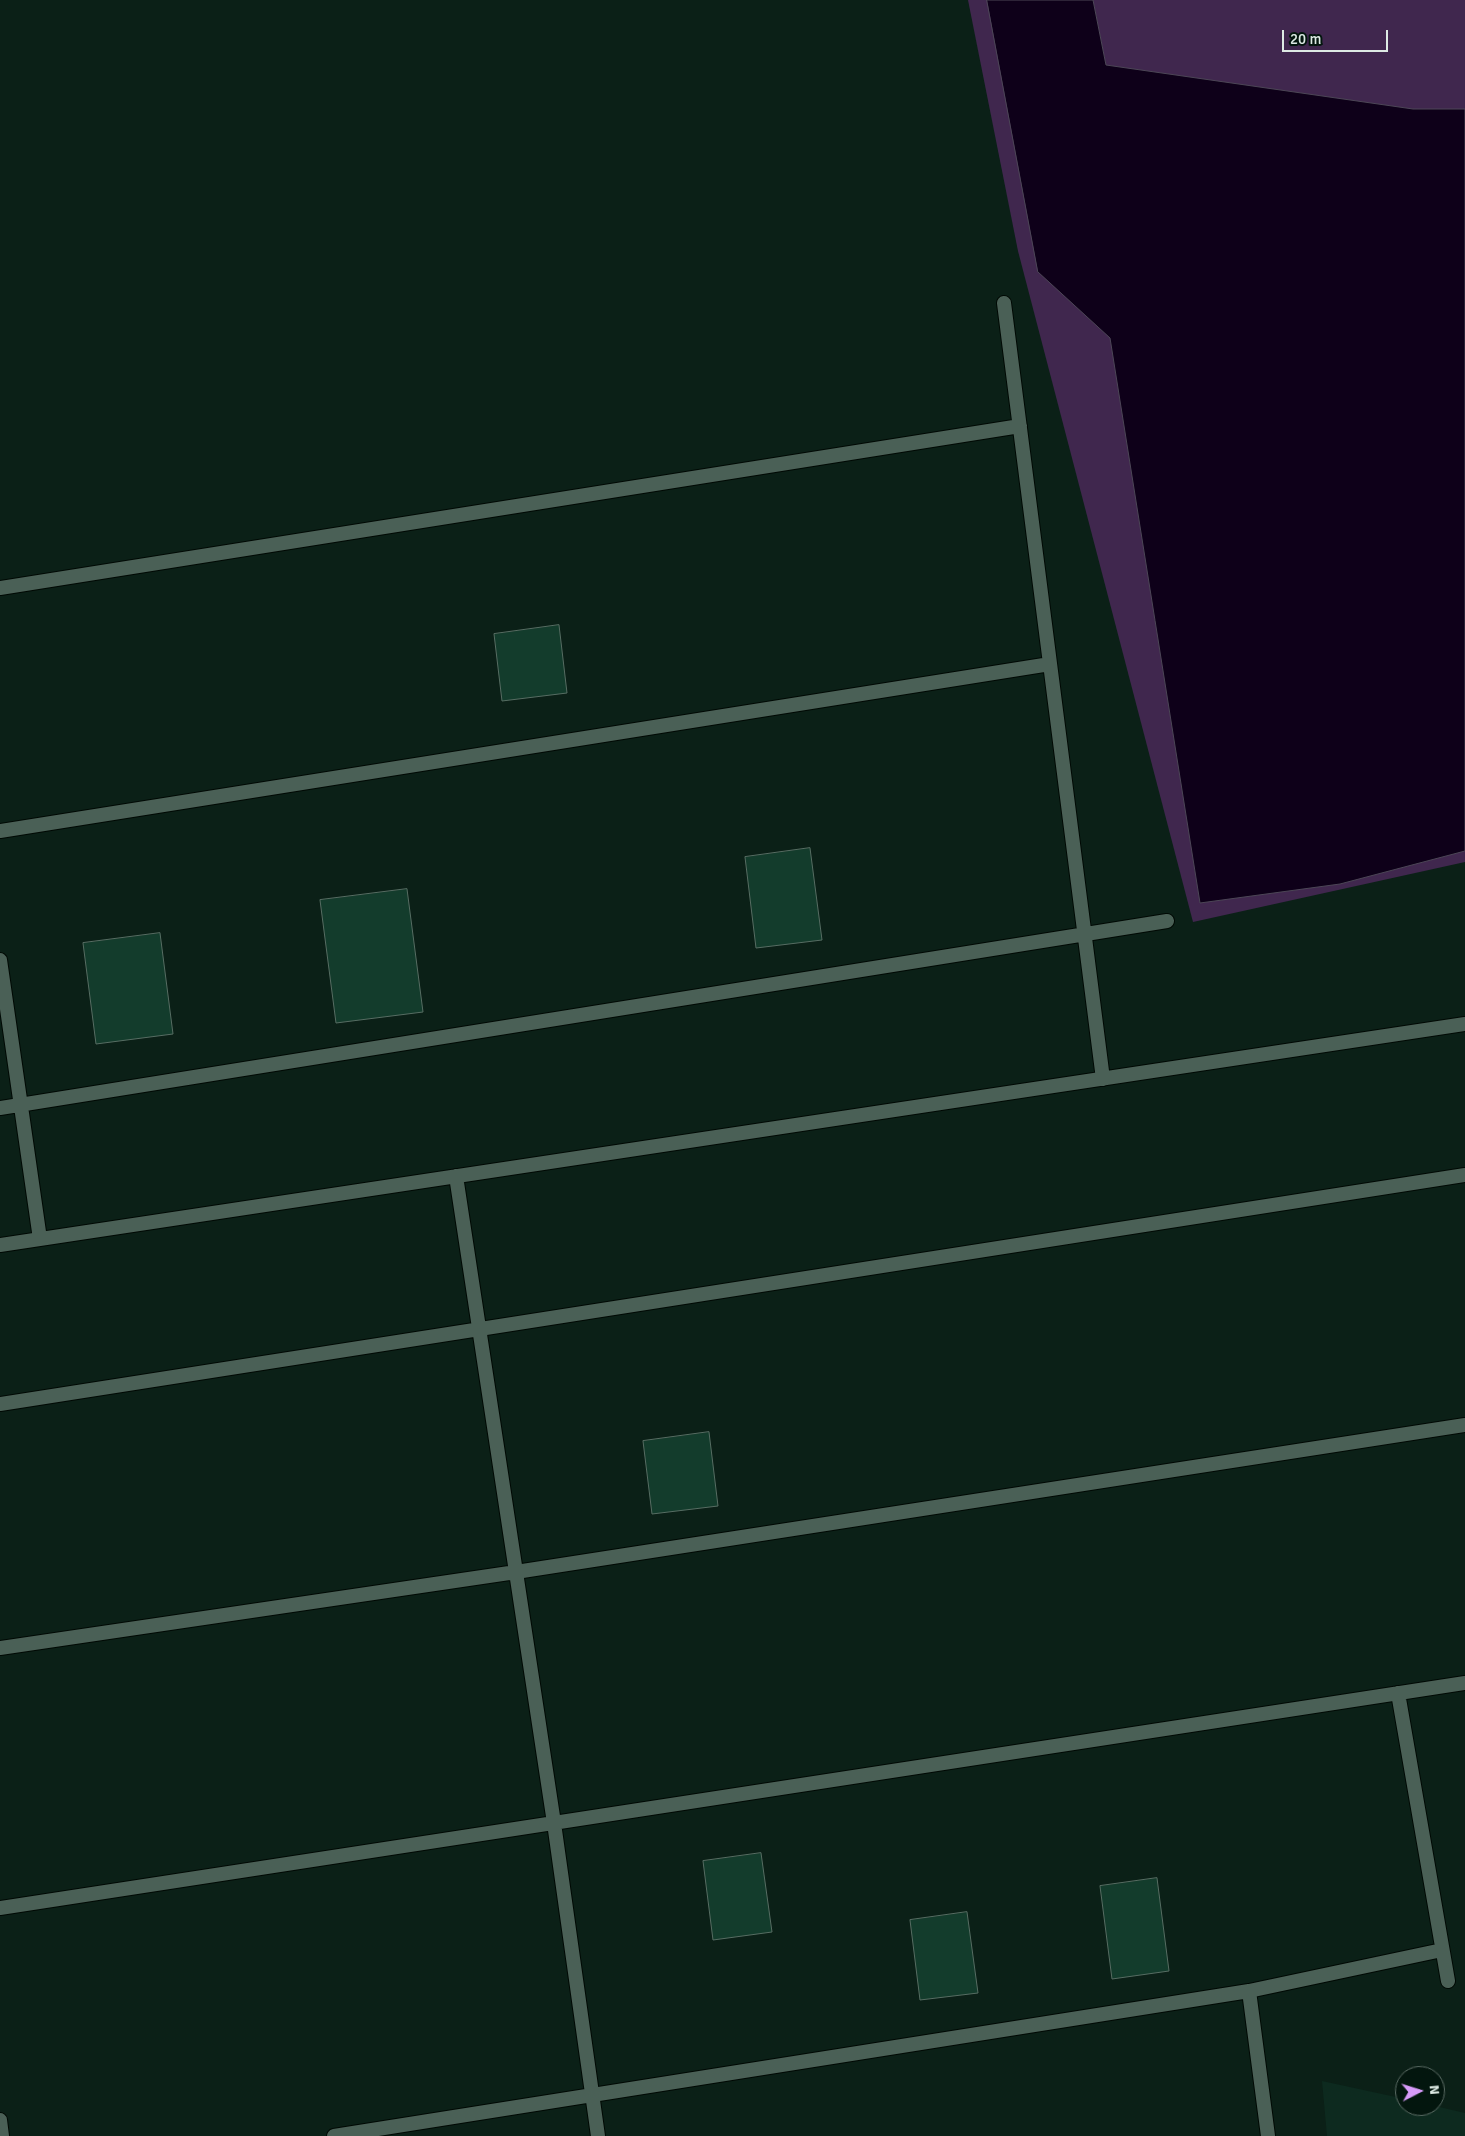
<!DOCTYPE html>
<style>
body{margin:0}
#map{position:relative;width:1465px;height:2136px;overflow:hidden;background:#0b2017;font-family:Signika,sans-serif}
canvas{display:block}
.north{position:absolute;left:1395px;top:2066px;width:50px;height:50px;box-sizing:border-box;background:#03160e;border:1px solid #5a6b64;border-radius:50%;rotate:85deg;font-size:14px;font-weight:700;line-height:20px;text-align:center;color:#ddeae4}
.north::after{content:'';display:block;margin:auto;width:18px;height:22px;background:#d79bf9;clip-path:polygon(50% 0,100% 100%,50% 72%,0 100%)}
.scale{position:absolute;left:1282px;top:30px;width:106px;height:22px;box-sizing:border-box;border:2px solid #ddeae4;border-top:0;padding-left:6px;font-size:15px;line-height:18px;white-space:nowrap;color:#ddeae4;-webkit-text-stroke:4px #03160e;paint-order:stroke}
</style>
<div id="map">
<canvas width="1465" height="2136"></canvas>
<div class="north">N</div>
<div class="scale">20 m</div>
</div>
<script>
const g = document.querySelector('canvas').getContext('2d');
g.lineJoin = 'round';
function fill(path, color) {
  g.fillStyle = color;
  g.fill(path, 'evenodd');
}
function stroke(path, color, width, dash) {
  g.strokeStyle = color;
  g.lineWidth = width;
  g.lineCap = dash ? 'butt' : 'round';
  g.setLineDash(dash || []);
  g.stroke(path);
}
const built = new Path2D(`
 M1322,2081l83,18v7h30l30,7v23h-138z`);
const green = new Path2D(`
 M968,0h497v862l-272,60 -175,-671z`);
const water = new Path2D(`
 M987,0h106l13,65 307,44h52v742l-125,33 -140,19 -90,-565 -72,-66z`);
const building = new Path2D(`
 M559,625l8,68 -65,8 -8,-67z
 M810,848l12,92 -66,8 -11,-91z
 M407,889l16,123 -87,11 -16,-123z
 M160,933l13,101 -77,10 -13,-101z
 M709,1432l9,74 -66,8 -9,-73z
 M761,1853l11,79 -59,8 -10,-79z
 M1157,1878l12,93 -57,8 -12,-93z
 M967,1912l11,81 -58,7 -10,-80z`);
const minor = new Path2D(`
 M1004,303l99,776
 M0,588l1020,-162
 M0,831l1050,-167
 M0,960l40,279
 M0,1108l1167,-187
 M456,1176l98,647 44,313
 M0,1245l1465,-221
 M0,1404l1465,-229
 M0,1648l516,-76 949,-147
 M1398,1693l50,288
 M0,1908l1465,-225
 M1249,1991l19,145
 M0,2120l2,16
 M334,2136l915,-145 193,-41`);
fill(built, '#0d2a1f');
fill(green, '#40274e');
fill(water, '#0e0019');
stroke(water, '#4c4656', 1);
fill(building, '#133c2c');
stroke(building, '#576d63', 1);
stroke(minor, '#000904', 16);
stroke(minor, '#4a6056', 14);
</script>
